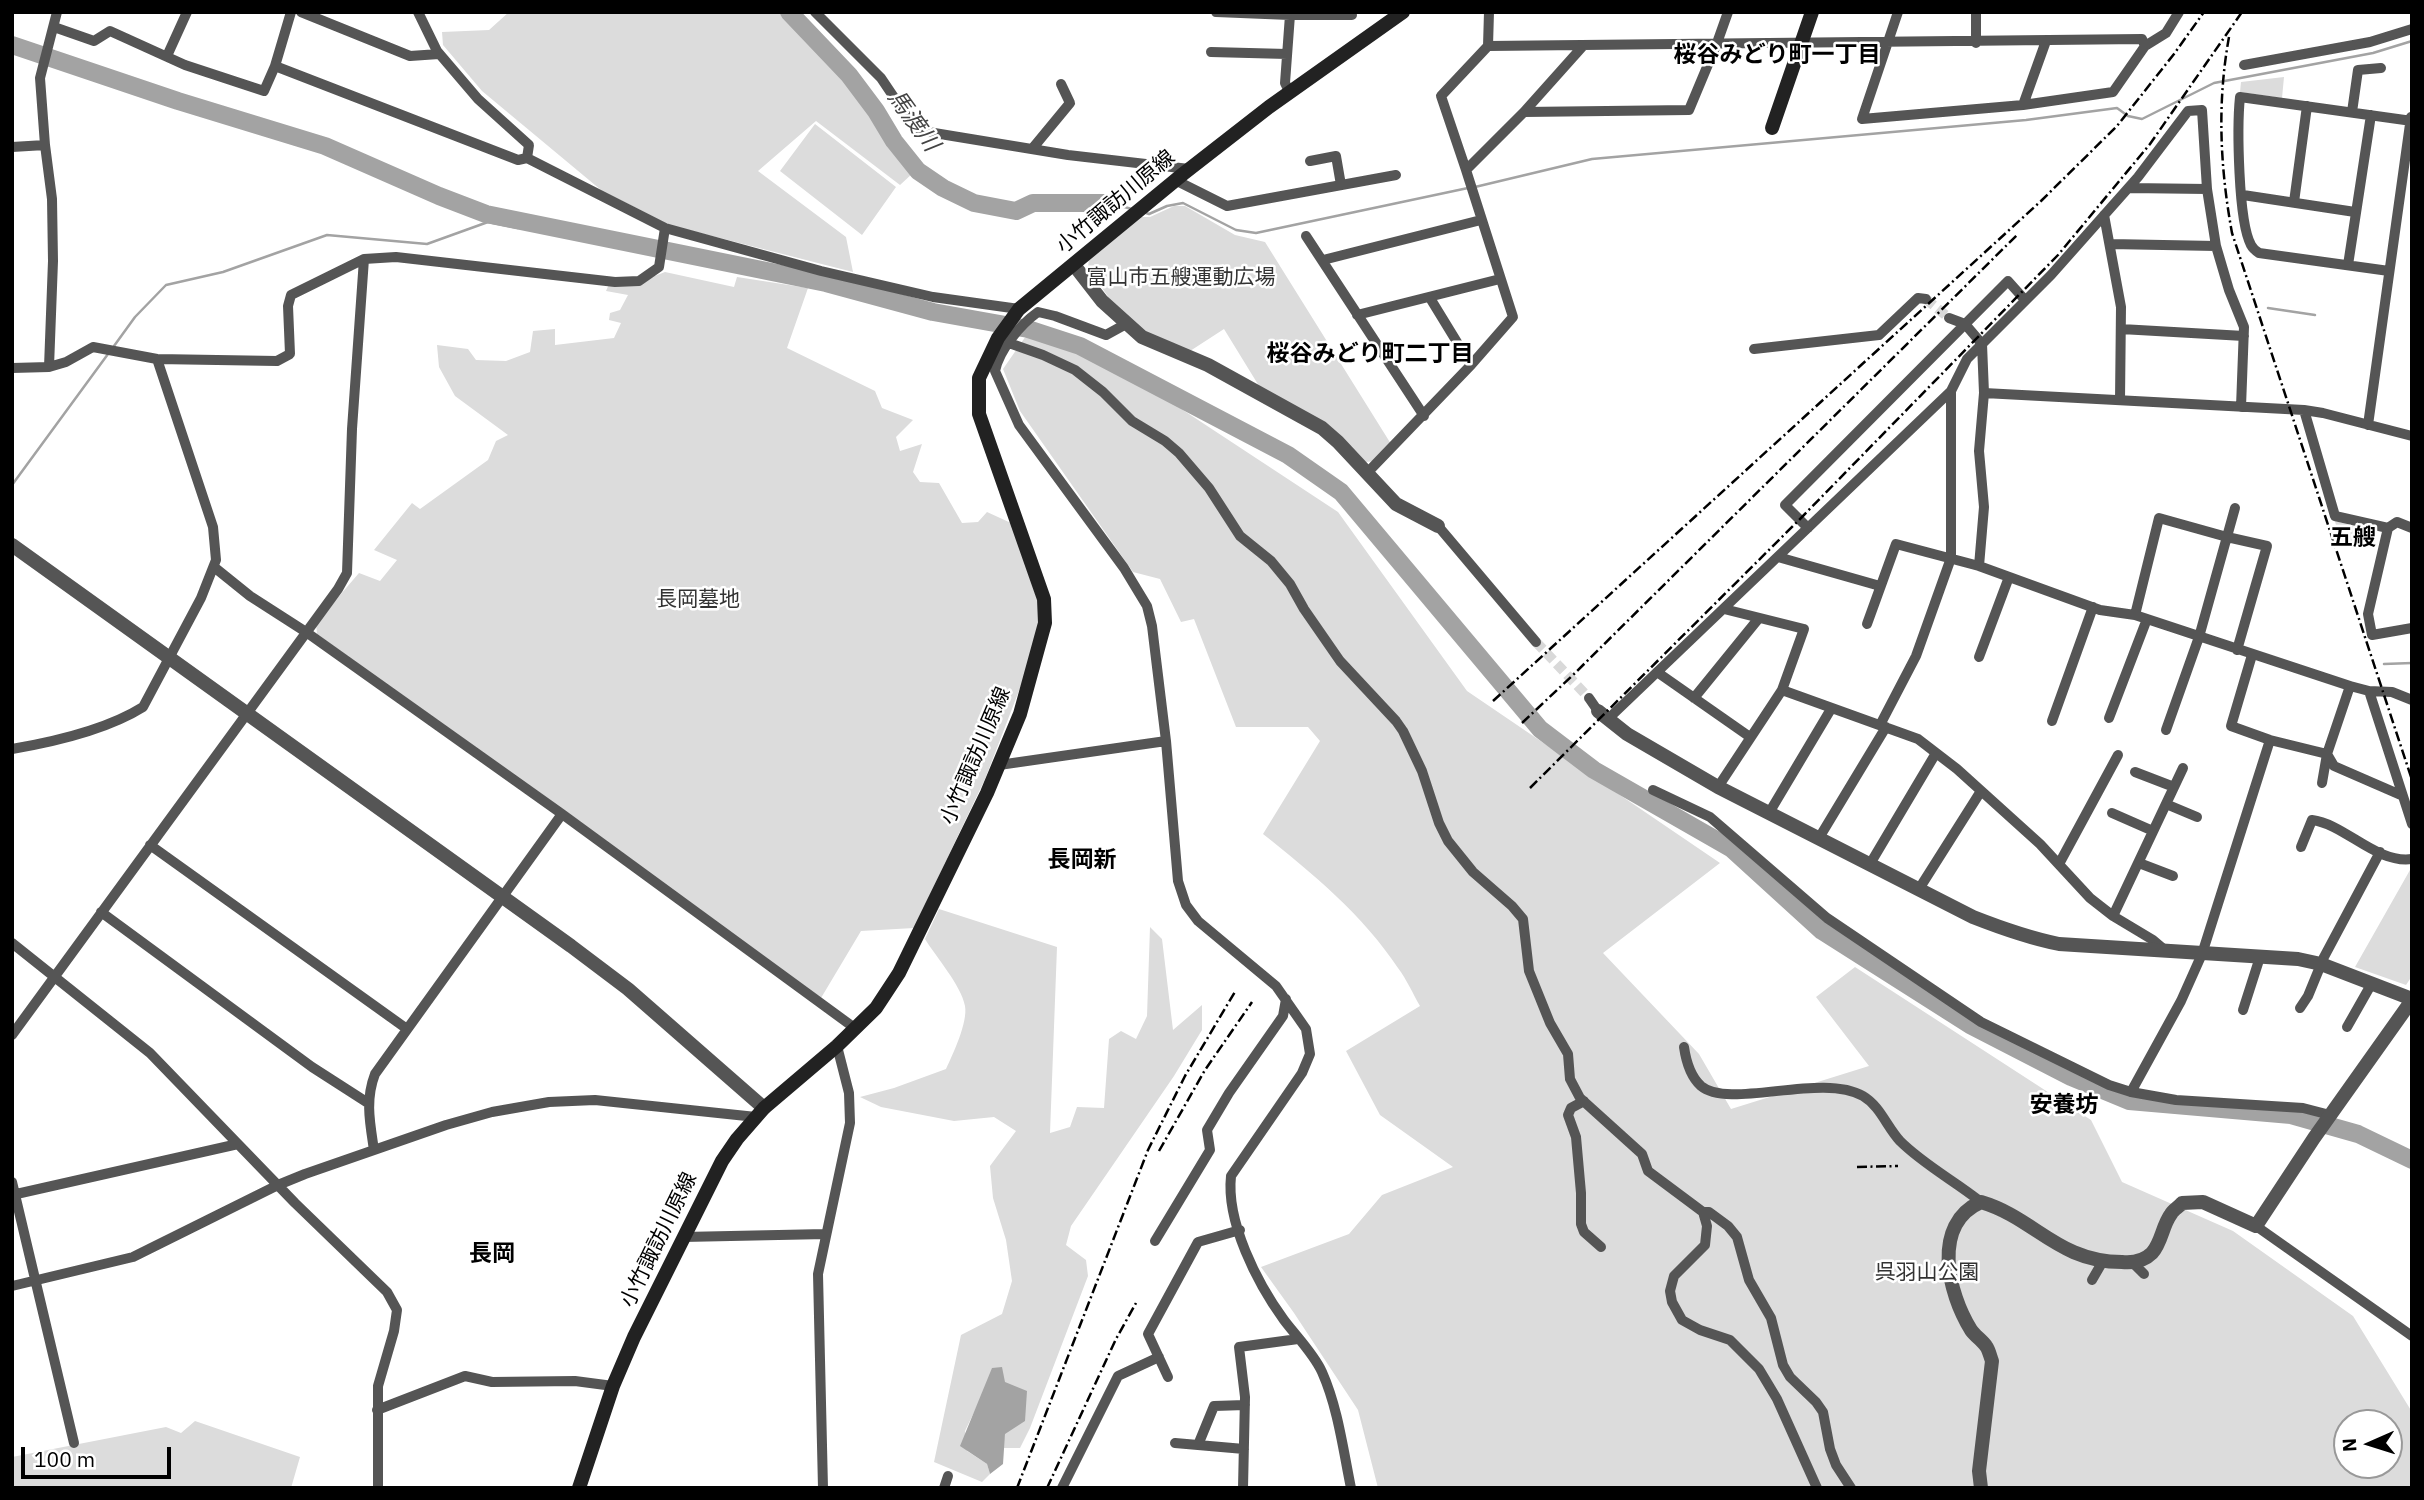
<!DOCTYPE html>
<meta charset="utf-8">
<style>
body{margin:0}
#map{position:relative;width:2424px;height:1500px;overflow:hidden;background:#fff;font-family:"IBM Plex Sans",sans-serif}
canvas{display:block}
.frame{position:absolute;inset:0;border:14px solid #000;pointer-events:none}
.north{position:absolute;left:2333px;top:1409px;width:70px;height:70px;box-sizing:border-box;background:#fff;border:2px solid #999;border-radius:50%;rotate:267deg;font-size:19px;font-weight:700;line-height:28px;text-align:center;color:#000}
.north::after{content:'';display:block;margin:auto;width:24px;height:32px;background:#000;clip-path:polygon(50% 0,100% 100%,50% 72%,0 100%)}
.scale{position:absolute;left:21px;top:1447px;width:150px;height:32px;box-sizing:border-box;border:4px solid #000;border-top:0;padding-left:9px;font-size:21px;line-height:24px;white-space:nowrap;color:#000;-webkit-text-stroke:5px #fff;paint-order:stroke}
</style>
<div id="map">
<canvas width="2424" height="1500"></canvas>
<div class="frame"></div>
<div class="north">N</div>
<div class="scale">100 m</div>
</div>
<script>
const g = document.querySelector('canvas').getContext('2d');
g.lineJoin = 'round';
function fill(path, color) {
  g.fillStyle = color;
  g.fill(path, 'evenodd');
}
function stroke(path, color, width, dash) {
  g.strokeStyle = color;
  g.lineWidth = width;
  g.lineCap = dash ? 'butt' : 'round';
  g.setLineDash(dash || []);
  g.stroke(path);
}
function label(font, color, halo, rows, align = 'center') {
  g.font = font + ' "IBM Plex Sans","Noto Sans JP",sans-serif';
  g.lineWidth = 5;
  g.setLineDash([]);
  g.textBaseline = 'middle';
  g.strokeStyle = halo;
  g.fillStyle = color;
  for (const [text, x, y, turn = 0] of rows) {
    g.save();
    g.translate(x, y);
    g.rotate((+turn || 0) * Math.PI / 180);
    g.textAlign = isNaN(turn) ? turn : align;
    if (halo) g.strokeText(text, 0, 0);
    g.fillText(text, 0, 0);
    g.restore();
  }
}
const green = new Path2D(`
 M509,12h274l58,60 72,101 -13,12 -84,-64 -58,50 88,66 7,35 -184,-47 -68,-35 -119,-99 -39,-46 -1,-13 47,-2z
 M2284,77l-2,21 -42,-6 1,-10z
 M815,124l81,63 -34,48 -82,-64z
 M1174,206h11l50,29 30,7 126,202 -16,17 -9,1 -107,-76 -35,-57 -37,24 -22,-8 -44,-30 -33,-47 1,-10 51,-41h10z
 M665,272l69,15 3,-10 71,11 -21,60 88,43 7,17 31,12 -17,17 4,14 22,-7 -9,28 7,10 19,1 23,40 16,-1 9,-10 24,11 34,100 -60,156 -71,149 -53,3 -40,67 -504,-364 -1,-11 43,-50 21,8 17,-21 -23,-10 38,-47 8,6 68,-49 8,-19 12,-6 -53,-39 -16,-29 -2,-22 31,4 8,11 30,1 24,-9 3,-21 22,-2v16l59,-7 7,-15 -12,-3 1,-7 10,-3 8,-15 -22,-4 3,-7 43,-7z
 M1028,333l54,17 69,39 187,123 129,179 253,172 -117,90 96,101 32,55 138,-43 -53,-69 39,-30 236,153 31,62 111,49 120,85 59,96v76h-1034l-20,-78 -64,-97 -33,-46 88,-33 33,-39 71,-28 -73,-52 -34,-64 74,-45c-7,-12 -13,-26 -22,-38 -35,-53 -86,-95 -135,-134l57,-93 -12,-14h-72l-42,-108 -13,3 -21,-43 -27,-7 -113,-161 -17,-42zM2347,1423h42v42h-42z
 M2335,521l31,8 -6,20 -20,-5z
 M2410,870l2,106 -6,9 -51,-18z
 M939,909l118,38 -7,186 20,-6 7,-20 27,1 5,-69 12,-8 15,8 11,-23 3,-89 12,12 11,91 29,-25v25l-28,46 -103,150 -5,19 20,15 2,16 -58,152 -10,20h-18l3,-14 -28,-28 -12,25 2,20 20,13 3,10 -8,8 -48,-20 27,-127 41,-21 10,-33 -6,-41 -13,-42 -3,-32 26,-35 -22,-14 -40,4 -73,-14 -21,-10 34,-9 52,-19c7,-15 22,-47 19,-63 -4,-21 -29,-49 -40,-67z
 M195,1421l105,36 -9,31h-279v-31l154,-30 15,6z`);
const water = new Path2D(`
 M1002,1367l3,15 22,9 -2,30 -20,13 -2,30 -13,10 -3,-10 -27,-18 32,-78z`);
const stream = new Path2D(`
 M1475,187l117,-28 434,-39 91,-12 11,8 14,3 72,-36 159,-30 39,-12
 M1109,203l23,6
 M1146,213l3,1 18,-8 16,-3 53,27 20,3 212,-45
 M2268,308l47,7
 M114,346l21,-29 31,-32 57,-13 104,-37 100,9 61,-22 30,6 2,-9
 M12,485l96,-131
 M2384,664l28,-1`);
const river = new Path2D(`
 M789,12l60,63 27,36 18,30 24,30 25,17 31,15 42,8 17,-8h76
 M12,45l166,56 147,45 114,50 47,18 340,69 107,29 95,17 52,17 208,109 53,37 199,237 54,41 138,79 90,82 148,94 101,52 58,24 162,14 67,19 54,26`);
const minorTunnel = new Path2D(`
 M1926,299l23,19
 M1536,642l53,56`);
const minor = new Path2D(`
 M291,12l-16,54 243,94 9,-2 138,70 156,43 112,26 86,12
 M301,12l109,44 29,-2
 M418,12l19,39 41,48 51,46 -2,13
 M815,12l66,66 35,52 152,25 121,14
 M1216,12l74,3 -5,68 5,10
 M1489,12l-1,34 -47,50 25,74 58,-58 59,-66
 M1898,12l-36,107 161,-14 23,-64
 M1290,15h62
 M54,27l40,14 16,-10 75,34 79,26 11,-25
 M1976,43v-31
 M1488,46l654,-7 3,7 -32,46 -90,13
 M2145,46l21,-13 13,-21
 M1211,52l76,2
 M167,56l20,-44
 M2244,65l126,-23 42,-13
 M1524,112l165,-2 28,-67 11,-31
 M2352,112l6,-42 23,-2
 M12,147l33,-2
 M1032,149l38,-46 -9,-19
 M1310,161l26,-5 5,29
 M1175,180l52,26 169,-31
 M2129,188l78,1
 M2243,195l112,17
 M2294,202l13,-96
 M2104,215l17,92 -1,93
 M1306,236l118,180
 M2110,244l106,2
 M1323,260l158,-40
 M2348,265l23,-150
 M2389,271l-130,-18c-3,-2 -6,-4 -8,-8 -13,-24 -14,-119 -11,-148l172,24
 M1430,298l41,67
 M1357,315l143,-36
 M1949,318l16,6 17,20 2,49 -5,58 5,56 -5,59
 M1126,324l-20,11 -51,-19 -17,-4c-17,12 -39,38 -43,59l24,54 105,143 23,38 5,20 14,115 12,140 8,24 12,16 78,65 30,43 4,25 -8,19 -71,103c-5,46 26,107 53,144 12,16 30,34 38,52 16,36 21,77 29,116
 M2121,329l123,7
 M1009,343l34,12 32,15 28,22 29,29 33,20 14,12 30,35 31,48 31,25 19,23 14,25 36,52 56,60 7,10 19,40 17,52 9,18 25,31 39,34 11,13 6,52 21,52 18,31 2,25 10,19 62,56 6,17 55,41 4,14 -2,19 -31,31 -4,15 2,11 10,18 18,10 30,10 29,29 18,30 40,89
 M1754,349l125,-14 39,-37 8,1
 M49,367l4,-106 -1,-62 -7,-54 -5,-67 17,-66
 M12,368l37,-1 17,-5 27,-15 64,12 120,2 13,-7 -2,-48 3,-11 73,-36 32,-2 219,25 24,-1 20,-14 6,-39
 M1984,393l320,17 19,3 89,23
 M2304,410l31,106 53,12
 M2368,425l43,-308
 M1368,472l103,-107 42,-48 -47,-147
 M1438,526l98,116
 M1808,528l-23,-23 223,-224 17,19
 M2412,528l-15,-6 -9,6 -20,86 4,21 40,-7
 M1778,557l102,29
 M214,567l36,29 56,36 256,182 294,215
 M2135,615l24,-97 68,19 40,9 -30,104
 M1867,624l29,-80 83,22 121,44 35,5 215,71 19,5 23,1 20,8
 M2252,655l-21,71 39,14 57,14 7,12 69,30
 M1979,657l30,-80
 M1657,672l93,65
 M1782,690l136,49 39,30 83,75 50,54 23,18 40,24 13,11
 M2369,691l43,133
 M1589,698l9,13
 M1694,698l65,-80
 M2109,718l38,-99
 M1608,719l343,-328 16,-32 84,-84 87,-98 50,-66 14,-1 5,79 9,57 13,44 15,37 -3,80
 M2052,721l41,-114
 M1880,725l36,-69 35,-98v-167
 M2166,730l33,-93 36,-129
 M12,749c41,-7 96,-20 131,-42l58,-109 15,-38 -3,-33 -56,-168
 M999,765l167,-24
 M2135,772l39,15
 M2322,783l5,-29 23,-68
 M1718,787l64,-97 22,-61 -80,-20
 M1653,790l57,27 117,101 154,104 128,63 22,7 45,8 127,8 27,7
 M2166,804l31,13
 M1769,813l62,-104
 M2112,813l41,18
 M1819,838l67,-111
 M150,845l257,184
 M2301,847l11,-27c33,4 64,44 100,39
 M2139,863l34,13
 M1870,864l66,-111
 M2059,864l59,-109
 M1919,889l62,-98
 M101,912l211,155 56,36
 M2113,916l70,-148
 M12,943l138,110 145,150 92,89 10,18 -3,21 -16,55v102
 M2300,1008l8,-12 16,-39 56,-105
 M2243,1010l17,-53
 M2347,1027l25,-44
 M12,1035l326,-446 9,-16 5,-144 12,-170
 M1684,1047c2,14 6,29 17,39 28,24 121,-14 162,10 17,10 24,31 37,45 24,24 55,40 81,61
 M2131,1092l50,-91 21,-47 68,-214
 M1584,1101l-13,7 -3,7 8,22 5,56v31l3,8 17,15
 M374,1150c-4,-27 -9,-50 1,-76l187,-260
 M12,1182l62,261
 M12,1195l226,-51
 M1703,1212h6l19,14 9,11 12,43 22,38 12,47 7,12 26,25 7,10 7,37 6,16 15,23
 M2256,1226l156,110
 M683,1237l143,-3
 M1155,1241l55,-91 -3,-20 22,-37 54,-77 3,-17
 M2132,1262l12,12
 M2092,1280l11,-19
 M12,1286l121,-29 145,-72 27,-11 141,-49 46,-13 57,-10 46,-2 161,17
 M1168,1377l-20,-43 50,-92 42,-12
 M377,1410l88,-34 27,6 83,-1 38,5
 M1175,1443l69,6
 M1198,1445l16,-39 31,-1
 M823,1488l-5,-214 32,-151 -1,-30 -12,-47
 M944,1488l4,-12
 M1062,1488l56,-112 41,-19
 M1243,1488l2,-91 -6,-50 59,-8`);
const tertiary = new Path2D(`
 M1074,265l28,36 40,36 66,28 114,63 16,14 58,62 42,22
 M12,545l559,401 57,43 136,119
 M1598,711l29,23 91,53 255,130c28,11 56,21 86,27l239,15 23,5 91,35
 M1981,1488l-2,-17 13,-110c-2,-5 -3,-11 -6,-15 -4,-6 -11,-10 -15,-16 -23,-37 -40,-106 10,-128 54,16 77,60 141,60 11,1 22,-1 30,-9 10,-11 10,-27 19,-39 2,-4 8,-7 11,-11l21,-1 53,24 58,-88 98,-138`);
const secondary = new Path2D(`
 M1772,128l40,-116
 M579,1488l34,-102 21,-49 88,-176 15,-22 27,-31 73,-62 39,-38 23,-35 88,-180 33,-79 25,-91 -1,-24 -65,-185v-36l19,-40 21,-29 164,-135 86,-67 134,-95`);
const rail = new Path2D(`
 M2229,37c-12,66 -9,130 3,196l180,547
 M1493,701l548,-500 76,-75 57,-72 30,-42
 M1522,723l52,-49 444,-440
 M1530,788l272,-271 256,-262 92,-111 92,-132
 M1159,1151l46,-81 47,-68
 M1857,1167l41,-1
 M1017,1488l131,-338 37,-74 51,-86
 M1047,1488l69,-149 20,-36`);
const streetNames = [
 ["小竹諏訪川原線",1116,202,-40],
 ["小竹諏訪川原線",976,756,-67],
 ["小竹諏訪川原線",659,1240,-64]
];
const parkNames = [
 ["富山市五艘運動広場",1181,278],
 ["長岡墓地",698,600],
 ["呉羽山公園",1927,1273]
];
const neighbourhoodNames = [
 ["桜谷みどり町一丁目",1777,55],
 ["桜谷みどり町二丁目",1370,354],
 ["五艘",2353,538],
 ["長岡新",1082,860],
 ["安養坊",2064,1105],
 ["長岡",492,1254]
];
const waterNames = [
 ["馬渡川",913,121,54]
];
fill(green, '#dcdcdc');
fill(water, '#a3a3a3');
stroke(stream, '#a3a3a3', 2.5);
stroke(river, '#a3a3a3', 18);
stroke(minorTunnel, '#d9d9d9', 10, [10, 5]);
stroke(minor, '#555', 10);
stroke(tertiary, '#555', 14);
stroke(secondary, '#222', 14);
stroke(rail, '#000', 2.5, [10, 3.5, 2, 3.5]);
label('21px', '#000', '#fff', streetNames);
label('21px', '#333', '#fff', parkNames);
label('bold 23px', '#000', '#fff', neighbourhoodNames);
label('italic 23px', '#444', '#fff', waterNames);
</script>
